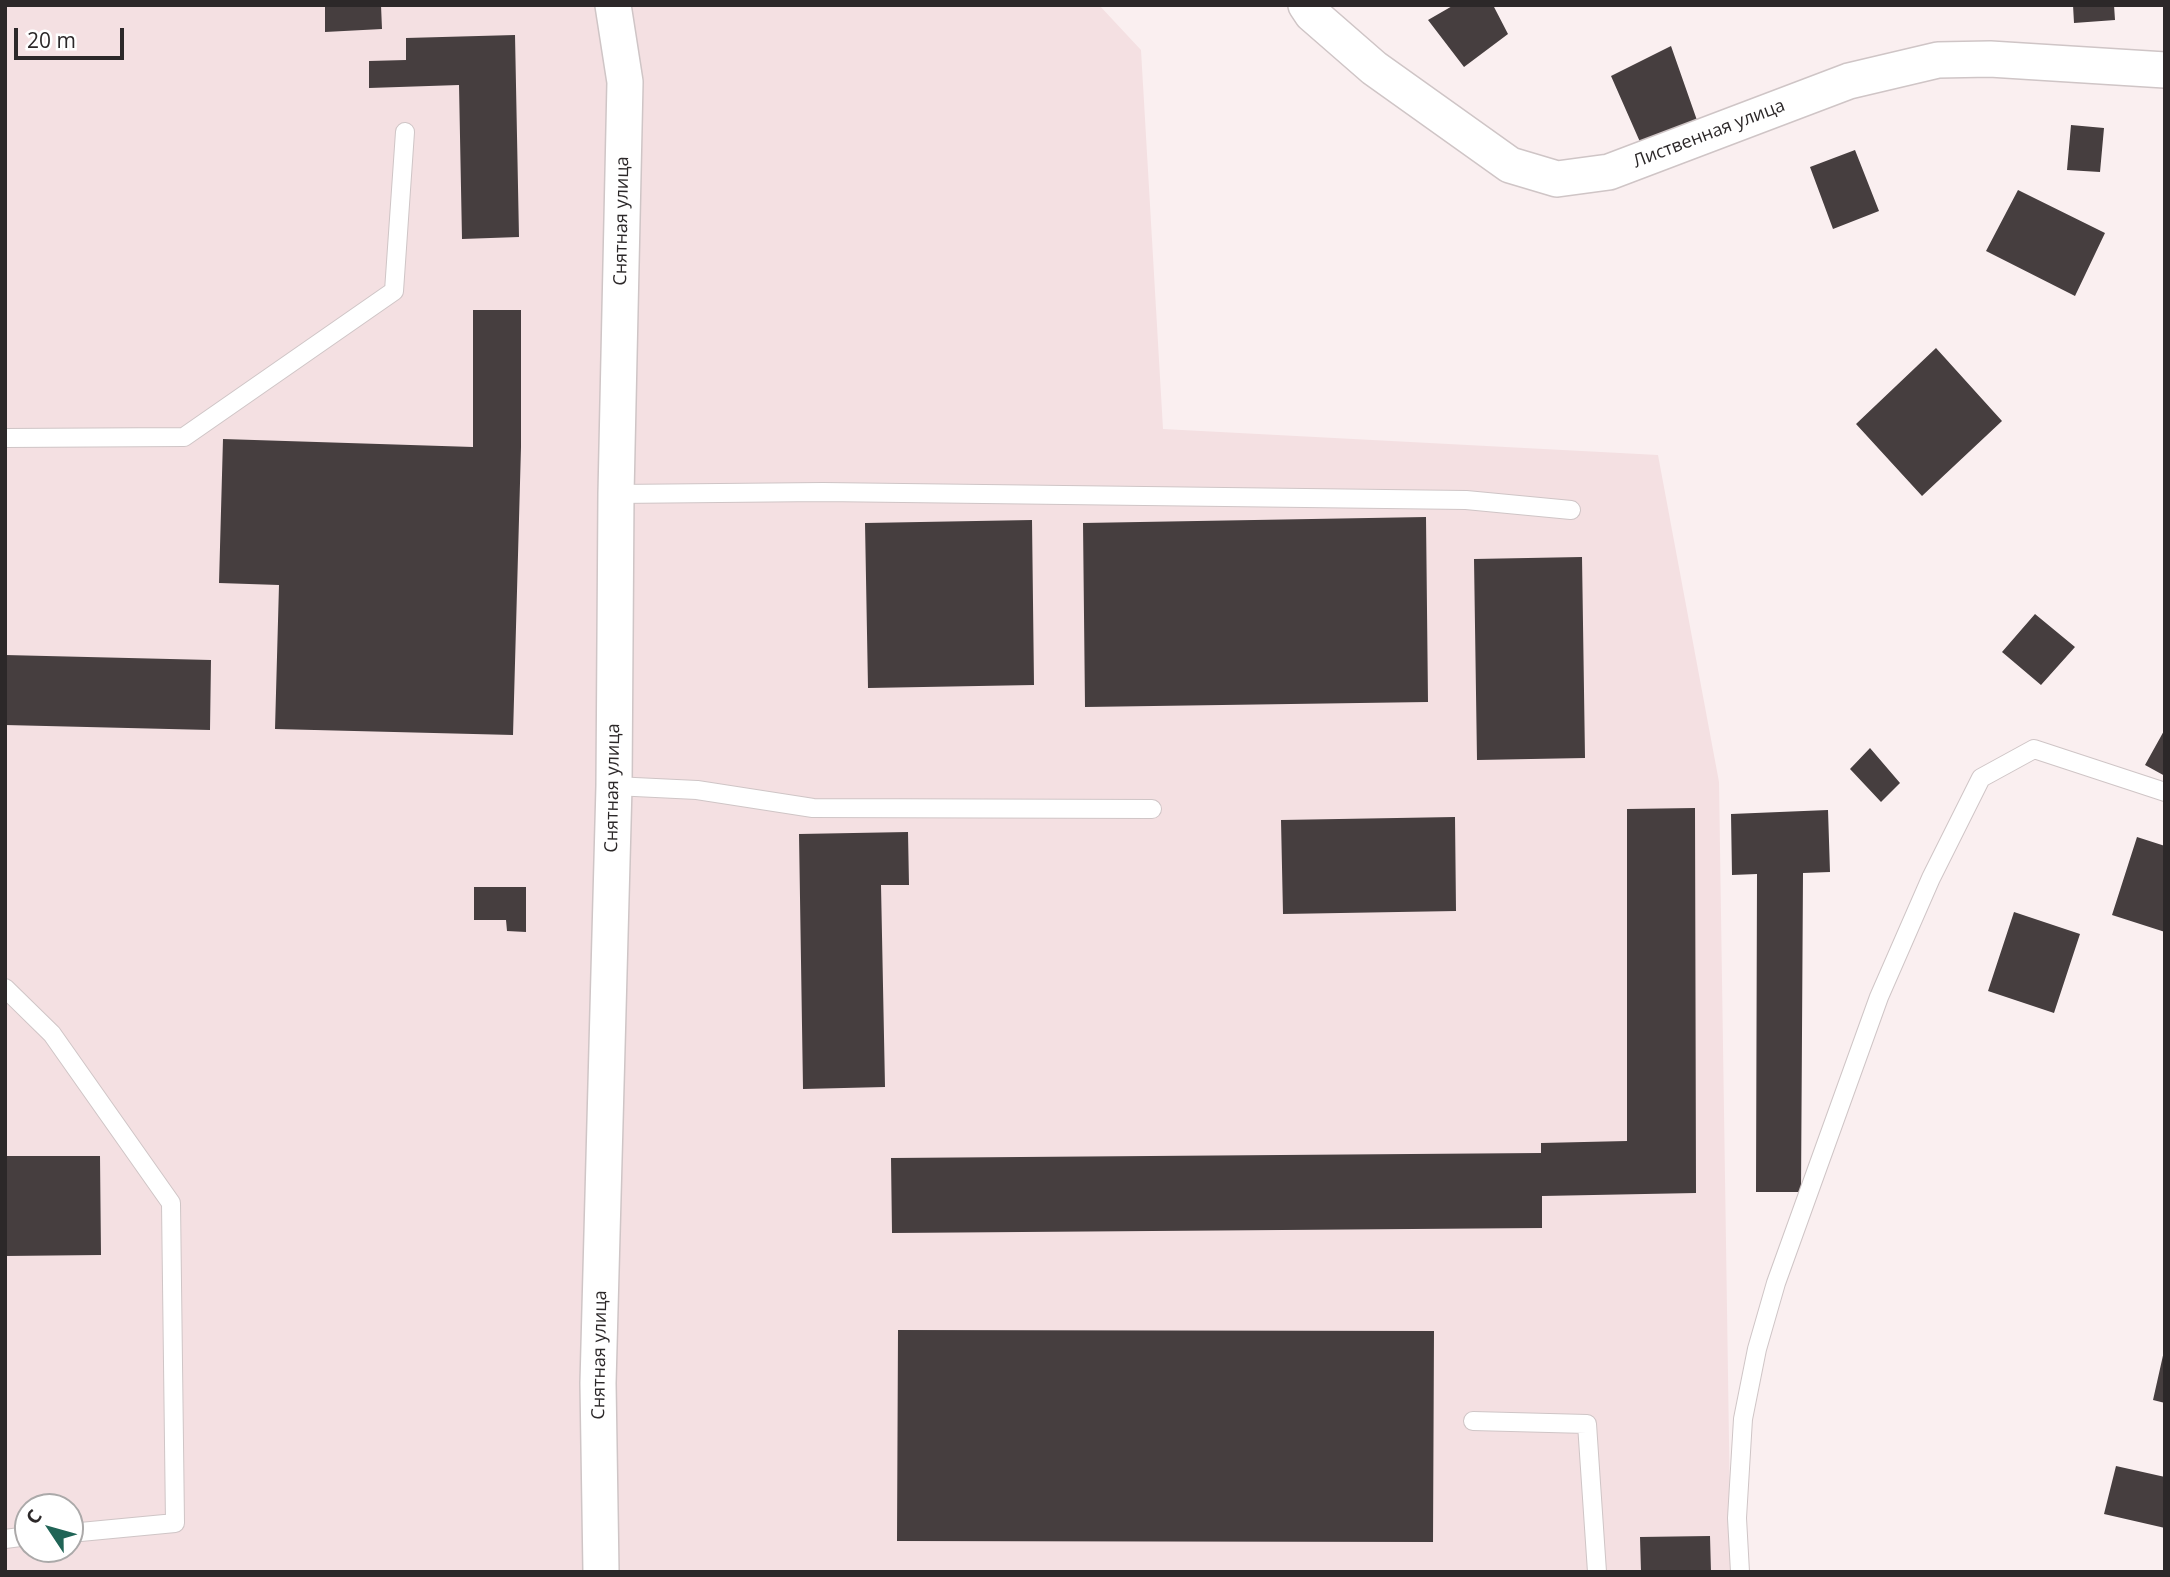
<!DOCTYPE html>
<meta charset="utf-8">
<style>
body{margin:0}
#map{position:relative;width:2170px;height:1577px;overflow:hidden;background:#faeff0;font-family:"Open Sans",sans-serif}
canvas{display:block}
.frame{position:absolute;inset:0;border:7px solid #2c2829;pointer-events:none}
.north{position:absolute;left:14px;top:1493px;width:70px;height:70px;box-sizing:border-box;background:#fff;border:2px solid #aba9a9;border-radius:50%;rotate:306deg;font-size:19px;font-weight:700;line-height:28px;text-align:center;color:#2c2829}
.north::after{content:'';display:block;margin:auto;width:24px;height:32px;background:#206456;clip-path:polygon(50% 0,100% 100%,50% 72%,0 100%)}
.scale{position:absolute;left:14px;top:28px;width:110px;height:32px;box-sizing:border-box;border:4px solid #2c2829;border-top:0;padding-left:9px;font-size:21px;line-height:24px;white-space:nowrap;color:#2c2829;-webkit-text-stroke:5px #fff;paint-order:stroke}
</style>
<div id="map">
<canvas width="2170" height="1577"></canvas>
<div class="frame"></div>
<div class="north">С</div>
<div class="scale">20 m</div>
</div>
<script>
const g = document.querySelector('canvas').getContext('2d');
g.lineJoin = 'round';
function fill(path, color) {
  g.fillStyle = color;
  g.fill(path, 'evenodd');
}
function stroke(path, color, width, dash) {
  g.strokeStyle = color;
  g.lineWidth = width;
  g.lineCap = dash ? 'butt' : 'round';
  g.setLineDash(dash || []);
  g.stroke(path);
}
function label(font, color, halo, rows, align = 'center') {
  g.font = font + ' "Open Sans",sans-serif';
  g.lineWidth = 7;
  g.setLineDash([]);
  g.textBaseline = 'middle';
  g.strokeStyle = halo;
  g.fillStyle = color;
  for (const [text, x, y, turn = 0] of rows) {
    g.save();
    g.translate(x, y);
    g.rotate((+turn || 0) * Math.PI / 180);
    g.textAlign = isNaN(turn) ? turn : align;
    if (halo) g.strokeText(text, 0, 0);
    g.fillText(text, 0, 0);
    g.restore();
  }
}
const built = new Path2D(`
 M5,5h1094l42,45 22,379 495,26 61,327 12,790h-1726zM28,1507h42v42h-42z`);
const building = new Path2D(`
 M325,5h56l1,24 -57,3z
 M1454,5h39l15,29 -44,33 -36,-47z
 M2073,5h41l1,15 -41,3z
 M515,35l4,202 -57,2 -3,-154 -90,3v-27l37,-1v-22z
 M1671,46l28,80 -55,25 -33,-75z
 M2071,125l33,3 -4,44 -33,-2z
 M1855,150l24,61 -46,18 -23,-62z
 M2018,190l87,43 -30,63 -89,-45z
 M473,310h48v137l-8,288 -238,-6 4,-144 -60,-2 4,-144 250,8z
 M1936,348l66,73 -80,75 -66,-72z
 M1426,517l2,185 -343,5 -2,-184z
 M1032,520l2,165 -166,3 -3,-165z
 M1582,557l3,201 -108,2 -3,-201z
 M2035,614l40,33 -34,38 -39,-33z
 M5,655l206,5 -1,70 -205,-5z
 M2165,729v47l-20,-11z
 M1870,748l30,35 -19,19 -31,-33z
 M1695,808l1,385 -154,3v32l-650,5 -1,-75 650,-5v-10l86,-2v-332z
 M1828,810l2,62 -27,1 -2,319h-45l1,-318 -25,1 -1,-61z
 M1455,817l1,94 -173,3 -2,-94z
 M908,832l1,53h-28l4,202 -82,2 -4,-255z
 M2137,837l28,9v86l-53,-17z
 M474,887h52v45l-19,-1 -1,-11h-32z
 M2014,912l66,22 -26,79 -66,-22z
 M5,1156h95l1,99 -96,1z
 M898,1330l536,1 -1,211 -536,-1z
 M2164,1351h1v52l-12,-3z
 M2116,1466l49,11v51l-61,-14z
 M1710,1536l1,36h-70l-1,-35z`);
const service = new Path2D(`
 M5,438l179,-1 210,-146 11,-159
 M616,494l207,-2 643,8 105,10
 M614,786l83,4 116,18 339,1
 M5,988l47,46 119,169 4,320 -105,10
 M1473,1421l114,3 10,148
 M5,1539l23,-3
 M1740,1572l-3,-54 6,-99 14,-70 19,-66 103,-286 52,-119 50,-100 53,-29 131,43`);
const minor = new Path2D(`
 M1306,5l6,9 62,54 136,97 47,14 52,-7 240,-91 89,-21 52,-1 175,11
 M601,1572l-3,-189 16,-597 2,-292 9,-412 -12,-77`);
const streetNames = [
 ["Лиственная улица",1709,134,-21],
 ["Снятная улица",622,221,-89],
 ["Снятная улица",613,788,-89],
 ["Снятная улица",600,1355,-89]
];
fill(built, '#f4e0e2');
fill(building, '#463e3f');
stroke(service, '#cfc5c6', 20);
stroke(minor, '#cfc5c6', 38);
stroke(service, '#fff', 18);
stroke(minor, '#fff', 35);
label('18px', '#2c2829', '#fff', streetNames);
</script>
